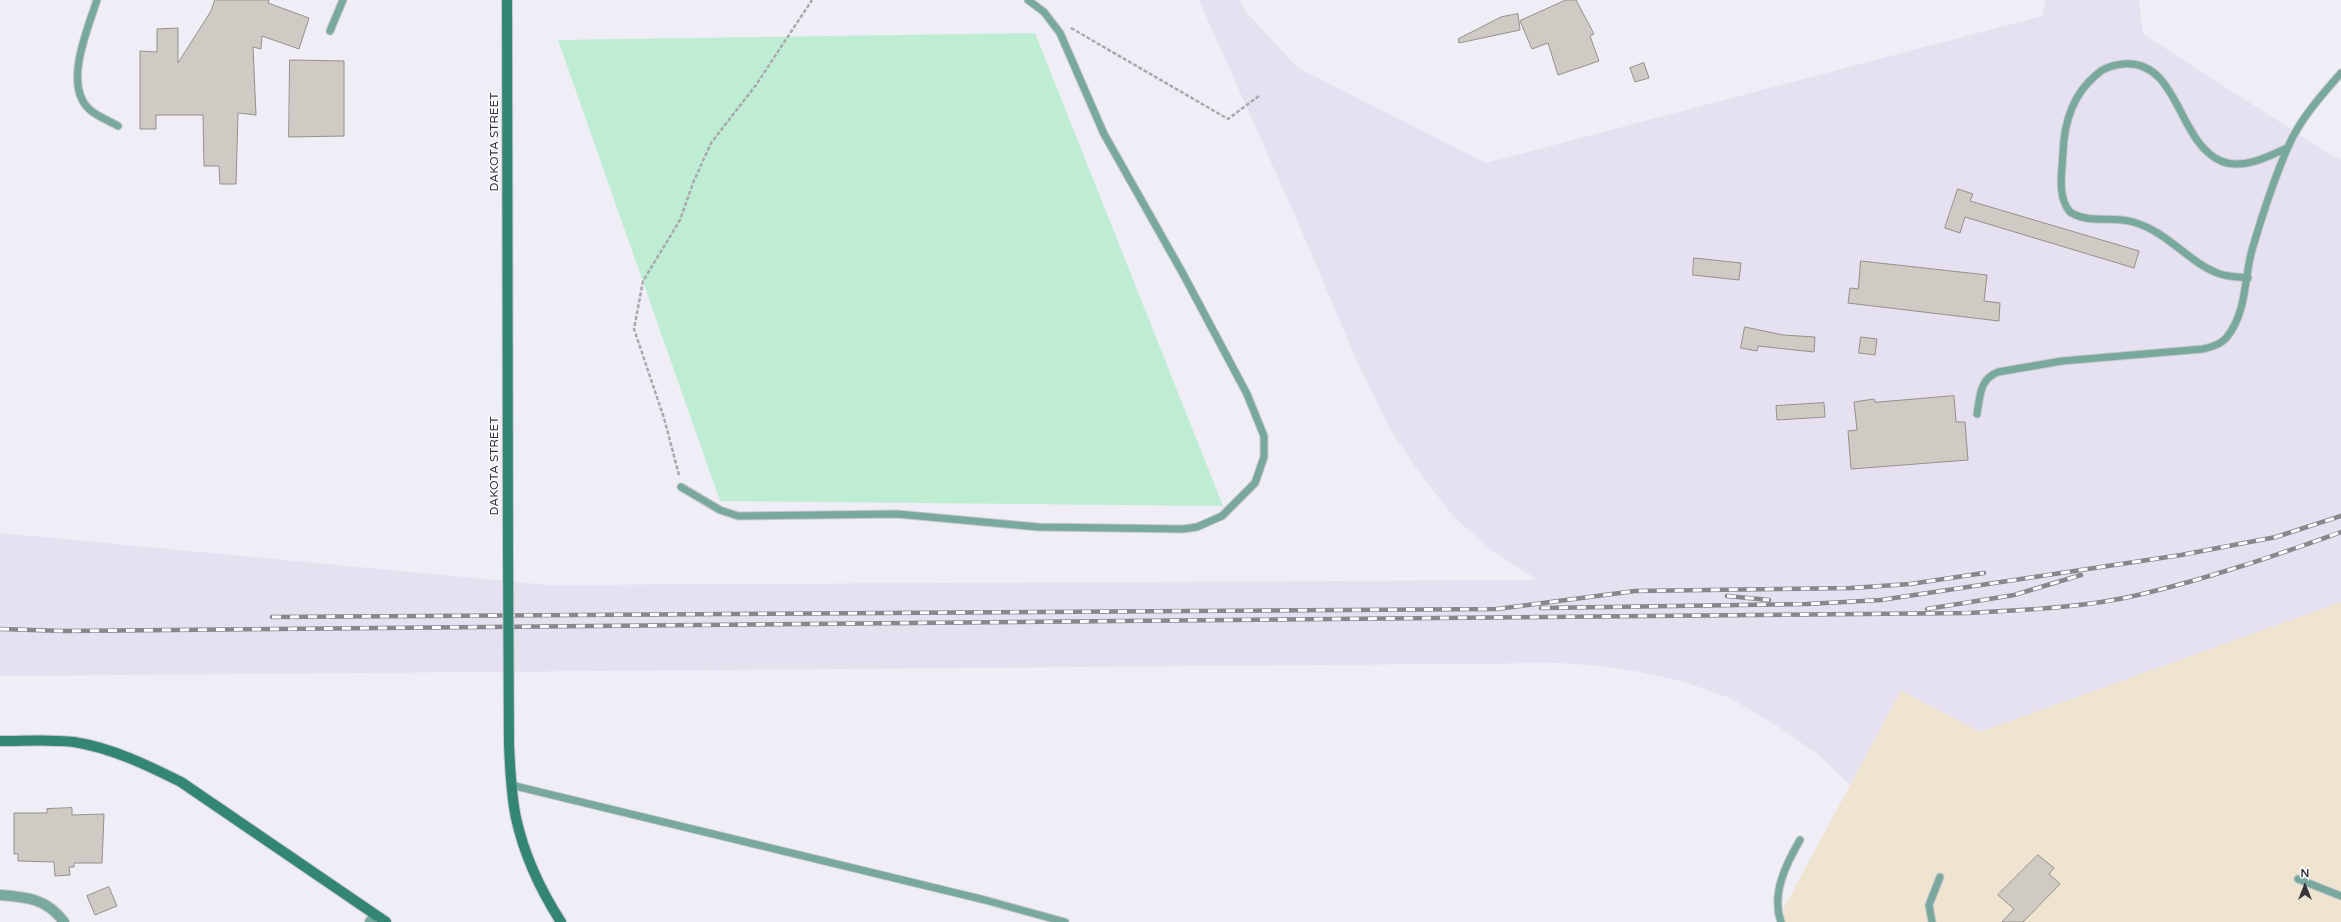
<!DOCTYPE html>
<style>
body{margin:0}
#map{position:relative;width:2341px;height:922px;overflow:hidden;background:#efedf5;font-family:"Varela Round",sans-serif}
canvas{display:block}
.north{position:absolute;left:2285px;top:866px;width:40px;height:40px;-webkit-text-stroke:3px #fcfcff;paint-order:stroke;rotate:0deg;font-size:11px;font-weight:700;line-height:16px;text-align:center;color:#363538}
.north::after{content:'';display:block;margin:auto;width:14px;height:18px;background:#363538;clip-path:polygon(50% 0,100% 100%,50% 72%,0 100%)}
</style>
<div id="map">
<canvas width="2341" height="922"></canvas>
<div class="north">N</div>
</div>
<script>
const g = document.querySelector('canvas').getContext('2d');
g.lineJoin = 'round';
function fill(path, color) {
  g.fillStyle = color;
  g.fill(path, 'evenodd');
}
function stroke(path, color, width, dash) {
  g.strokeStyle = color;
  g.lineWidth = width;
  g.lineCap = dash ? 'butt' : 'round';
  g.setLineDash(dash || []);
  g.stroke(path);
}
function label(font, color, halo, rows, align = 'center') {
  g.font = font + ' "Varela Round",sans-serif';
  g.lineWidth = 3;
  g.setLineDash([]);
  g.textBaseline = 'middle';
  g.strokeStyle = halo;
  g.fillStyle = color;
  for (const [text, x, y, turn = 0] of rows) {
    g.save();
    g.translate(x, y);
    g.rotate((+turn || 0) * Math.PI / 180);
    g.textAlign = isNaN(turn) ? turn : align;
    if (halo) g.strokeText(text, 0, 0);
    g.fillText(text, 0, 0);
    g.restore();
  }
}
const built = new Path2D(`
 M1199,0h41l5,11 53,57 188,95 556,-147 4,-16h93l4,34 191,123 7,3v445l-361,127 -79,-41 -51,94 -31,-30 -42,-29 -47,-28 -46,-16 -44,-10 -38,-6 -43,-3 -1559,13v-143l548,52 990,-5 -47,-30 -37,-33 -35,-45 -28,-41 -32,-65 -55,-130z`);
const industrial = new Path2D(`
 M2341,602v320h-557l-3,-9 120,-222 79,41z`);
const green = new Path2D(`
 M1035,33l188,473 -503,-5 -162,-461z`);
const building = new Path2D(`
 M215,0h54l-1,3 41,15 -10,31 -37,-13 -1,13 -8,-2 3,68 -18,-2 -2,71h-16l-1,-18h-15l-1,-51h-47v14h-16v-78l17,1v-23l21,-1v35l33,-52z
 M1566,0h10l18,34 -4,2 9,25 -41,14 -10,-32 -16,6 -12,-28z
 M1518,14l2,16 -61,13 -1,-4 43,-22z
 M290,60l54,1v75l-55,1z
 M1644,63l5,15 -14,4 -5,-14z
 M1958,189l15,5 -3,7 169,50 -5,17 -169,-51 -5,16 -15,-5z
 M1694,258l47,5 -2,17 -46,-5z
 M1861,261l126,14 -3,26 16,2 -1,18 -151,-18 2,-15 8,1z
 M1745,327l38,8 32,2 -1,15 -56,-6 -1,5 -16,-3z
 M1861,337l16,2 -2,16 -16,-2z
 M1954,396l2,26h9l3,38 -117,9 -3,-38 9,-1 -3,-28 20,-3 1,3z
 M1824,403l1,14 -48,3 -1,-14z
 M72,808v7l32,-1 -2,49h-28v4h-5l1,8 -15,1 -1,-14 -36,-1v-7h-4v-41h33v-4z
 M2038,855l16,13 -5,6 11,10 -37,38h-21l12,-13 -16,-14z
 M109,887l8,19 -22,9 -8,-19z`);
const path = new Path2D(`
 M1071,28l157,91 31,-23
 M679,475l-15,-57 -30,-89 9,-48 37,-61 13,-37 18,-40 45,-58 56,-85`);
const lane = new Path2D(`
 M97,0c-9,28 -34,85 -8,109 7,7 21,12 29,17
 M330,31l13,-31
 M2248,278c-9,-1 -19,-1 -28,-4 -32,-11 -51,-42 -87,-52 -20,-6 -45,2 -63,-10 -13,-15 -8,-40 -7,-59 1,-29 9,-58 33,-78 7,-7 17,-10 27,-11 56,-5 54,78 98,97 21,9 47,-4 66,-13
 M1977,414c3,-16 2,-35 21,-42l64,-11 141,-12c9,-2 19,-5 24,-12 20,-25 17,-59 25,-87 10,-34 22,-71 36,-103 12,-28 33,-51 53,-74
 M681,487l39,23 18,6 159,-2 141,13 145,2 14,-2 25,-11 33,-33 9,-26v-21l-17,-42 -65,-122 -78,-138 -44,-101 -16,-21 -16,-12
 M511,785l474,115 80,22
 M2298,879l43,17
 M1781,922c-10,-28 5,-58 19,-82
 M1932,922l-3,-17 11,-28`);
const street = new Path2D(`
 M0,895c28,2 47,4 64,27
 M370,922l5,-7`);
const secondary = new Path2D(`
 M507,0l1,553
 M0,741c24,0 50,-2 74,1 38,6 73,23 107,40l205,140
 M509,744c1,25 2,50 7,74 8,36 25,73 45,104`);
const rail = new Path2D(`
 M1727,596l42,4
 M1541,608l266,-4 74,-4 300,-45 95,-18 65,-21
 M1927,609l87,-14 67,-20
 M272,617l1225,-8 138,-18 216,-3 59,-4 74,-11
 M0,629l64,2 1904,-18c57,-3 114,-5 170,-18 69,-16 136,-39 203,-63`);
const secondaryBridge = new Path2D(`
 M508,553l1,191`);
const streetNames = [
 ["DAKOTA STREET",495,142,-90],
 ["DAKOTA STREET",495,466,-90]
];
fill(built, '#e5e1f0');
fill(industrial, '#eee4cf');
fill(green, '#bfedd4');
fill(building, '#cfcac4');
stroke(building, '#94908a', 1);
stroke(lane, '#cac8cf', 9);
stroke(street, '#cac8cf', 12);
stroke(secondary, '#cac8cf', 12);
stroke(path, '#aaa8ae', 2.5, [4, 2]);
stroke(lane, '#78a99c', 7);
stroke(street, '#78a99c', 10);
stroke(secondary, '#348674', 10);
stroke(rail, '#88878c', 4.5);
stroke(rail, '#fcfcff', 3, [9]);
stroke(secondaryBridge, '#cac8cf', 12, []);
stroke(secondaryBridge, '#348674', 10);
label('12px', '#363538', '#fcfcff', streetNames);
</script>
